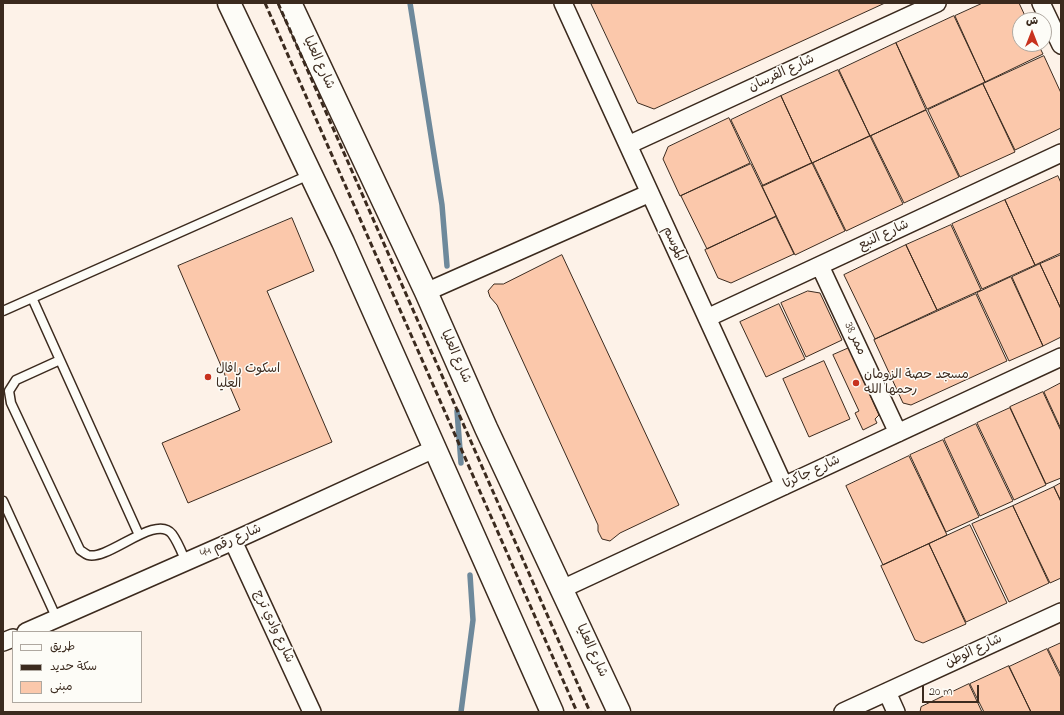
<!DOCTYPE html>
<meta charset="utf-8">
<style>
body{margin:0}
#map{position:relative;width:1064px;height:715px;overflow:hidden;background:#fdf2e8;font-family:"Indie Flower","Playpen Sans Arabic",sans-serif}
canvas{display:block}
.frame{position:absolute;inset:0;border:4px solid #3b2a1e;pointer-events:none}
.legend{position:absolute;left:12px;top:631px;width:130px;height:72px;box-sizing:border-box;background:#fdfcf7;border:1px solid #afa8a0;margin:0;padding:5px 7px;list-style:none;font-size:12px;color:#3b2a1e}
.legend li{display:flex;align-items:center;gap:8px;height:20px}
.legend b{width:20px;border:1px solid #afa8a0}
.north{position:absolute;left:1012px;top:12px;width:40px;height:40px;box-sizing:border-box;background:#fdfcf7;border:1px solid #afa8a0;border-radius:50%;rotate:0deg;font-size:11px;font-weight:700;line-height:16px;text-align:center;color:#3b2a1e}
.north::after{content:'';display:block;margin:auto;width:14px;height:18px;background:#c8321e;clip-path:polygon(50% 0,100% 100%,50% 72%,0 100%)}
.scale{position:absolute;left:922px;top:685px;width:57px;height:18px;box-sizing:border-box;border:2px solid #3b2a1e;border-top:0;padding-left:5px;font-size:12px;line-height:14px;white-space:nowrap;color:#3b2a1e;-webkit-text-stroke:3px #fdfcf7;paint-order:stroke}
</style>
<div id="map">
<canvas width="1064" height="715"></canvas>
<div class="frame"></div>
<ul class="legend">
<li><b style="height:5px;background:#fdfcf7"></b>طريق</li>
<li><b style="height:5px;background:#3b2a1e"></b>سكة حديد</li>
<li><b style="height:11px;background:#fbc8ab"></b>مبنى</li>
</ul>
<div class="north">ش</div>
<div class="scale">20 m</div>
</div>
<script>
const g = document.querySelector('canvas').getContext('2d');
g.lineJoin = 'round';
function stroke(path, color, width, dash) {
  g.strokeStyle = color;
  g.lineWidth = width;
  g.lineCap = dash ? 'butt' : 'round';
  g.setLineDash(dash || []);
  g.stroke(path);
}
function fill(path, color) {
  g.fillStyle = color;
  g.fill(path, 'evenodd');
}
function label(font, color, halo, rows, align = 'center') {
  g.font = font + ' "Indie Flower","Playpen Sans Arabic",sans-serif';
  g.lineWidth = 3;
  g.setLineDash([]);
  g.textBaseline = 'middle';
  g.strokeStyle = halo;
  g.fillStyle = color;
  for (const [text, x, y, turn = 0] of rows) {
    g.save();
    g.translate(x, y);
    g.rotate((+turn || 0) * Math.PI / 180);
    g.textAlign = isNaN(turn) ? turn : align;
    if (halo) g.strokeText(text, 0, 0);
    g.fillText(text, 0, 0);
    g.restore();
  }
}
const stream = new Path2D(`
 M410,3l32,202 5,61
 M457,411l4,52
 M461,712l12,-92 -3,-45`);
const building = new Path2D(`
 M591,3h294l-231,106 -16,-6z
 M983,3h36l8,17h-7v24h18l5,10 -58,28 -30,-66z
 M954,16l31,66 -58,27 -31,-66z
 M896,43l30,67 -56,26 -31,-66z
 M1044,56l17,37v35l-46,22 -32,-66z
 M838,70l32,66 -58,27 -31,-67z
 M983,84l32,68 -55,25 -32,-67z
 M781,96l31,67 -49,23 -32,-66z
 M926,110l33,67 -55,26 -33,-67z
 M729,118l21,45 -70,33 -17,-37 5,-12z
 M870,136l33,68 -57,27 -33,-68z
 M812,163l33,68 -50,24 -33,-69z
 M751,164l25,52 -69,33 -26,-53z
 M1058,176l3,7v70l-26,12 -30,-65z
 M1005,200l30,65 -53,24 -30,-65z
 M776,217l18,37 -63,29 -13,-5 -13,-28z
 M292,218l22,53 -47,20 65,151 -144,61 -26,-60 78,-33 -62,-144z
 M951,225l30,65 -44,20 -31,-65z
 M906,245l31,65 -62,29 -31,-64z
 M562,255l117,250 -59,28 -10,8 -8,-2 -4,-8v-6l-101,-220 -7,-8 -2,-6 6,-7h9z
 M1061,255v54l-21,-45z
 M1040,264l21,45v28l-18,9 -31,-69z
 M1011,277l32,69 -34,15 -32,-68z
 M808,291l12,2 22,47 -36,17 -25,-54z
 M976,294l31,67 -96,44 -8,-2 -29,-63z
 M779,304l26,55 -39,18 -26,-55z
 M849,348l30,67 -4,4 2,4 -14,7 -8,-17 4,-2 -26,-56z
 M824,361l26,58 -41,18 -26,-58z
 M1061,383v46l-17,-37z
 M1043,392l18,39v47l-15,6 -36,-77z
 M1010,408l36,77 -32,15 -37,-77z
 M976,424l37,77 -33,15 -36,-77z
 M943,440l36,77 -33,15 -36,-77z
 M909,456l38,79 -64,30 -37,-79z
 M1061,483v18l-7,-14z
 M1054,487l7,15v76l-11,5 -37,-77z
 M1013,506l36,77 -40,19 -37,-78z
 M970,525l37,78 -41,19 -37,-78z
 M929,544l37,80 -43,19 -8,-3 -34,-74z
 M1061,643v32l-13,-26z
 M1047,649l14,29v34h-30l-22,-45z
 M1009,666l22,46h-47l-14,-28z
 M969,684l13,28h-62l1,-5z`);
const lane = new Path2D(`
 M33,300l27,60 -44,20 -7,11 2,12 69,147c2,1 5,4 8,5 20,6 68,-42 84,-21 6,8 10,19 14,28
 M3,311l306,-136
 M60,360l79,175
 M3,501l54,118`);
const street = new Path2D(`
 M563,3l221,483
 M1041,3l20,42
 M628,145l309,-142
 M820,266l78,167
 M426,292l224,-99
 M707,318l354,-165
 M233,541l79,171
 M562,589l499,-232
 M26,632l207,-91 201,-92
 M3,642l10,-4
 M887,692l9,20
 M843,712l218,-100`);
const secondary = new Path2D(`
 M229,3l114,239 209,470
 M290,3l136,289 60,136 133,284`);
const rail = new Path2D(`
 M265,3l312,709
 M278,3l312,709`);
const markers = [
 [208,377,4,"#c8321e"],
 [856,383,4,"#c8321e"]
];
const streetNames = [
 ["شارع العليا",318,63,65],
 ["شارع الفرسان",782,74,-25],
 ["شارع النبع",884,236,-25],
 ["الموسم",673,244,65],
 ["ممر 38",854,339,65],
 ["شارع العليا",455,357,66],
 ["شارع جاكرتا",812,473,-25],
 ["شارع رقم 44",231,542,-24],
 ["شارع وادي ترج",273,627,65],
 ["شارع العليا",591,651,65],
 ["شارع الوطن",974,652,-25]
];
const poiNames = [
 ["اسكوت رافال",216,370],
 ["العليا",216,385],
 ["مسجد حصة الزومان",864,376],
 ["رحمها الله",864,391]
];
stroke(stream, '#6e899b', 5.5);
fill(building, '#fbc8ab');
stroke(building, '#3b2a1e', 1);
stroke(lane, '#3b2a1e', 11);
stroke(street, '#3b2a1e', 20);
stroke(secondary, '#3b2a1e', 25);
stroke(lane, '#fdfcf7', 8);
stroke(street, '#fdfcf7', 17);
stroke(secondary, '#fdfcf7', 22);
stroke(rail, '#3b2a1e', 3, [6, 3]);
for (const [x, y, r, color] of markers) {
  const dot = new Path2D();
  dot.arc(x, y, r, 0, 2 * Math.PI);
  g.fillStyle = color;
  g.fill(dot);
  stroke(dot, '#fdfcf7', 1.5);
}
label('13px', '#3b2a1e', '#fdfcf7', streetNames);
label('13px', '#3b2a1e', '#fdfcf7', poiNames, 'left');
</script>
